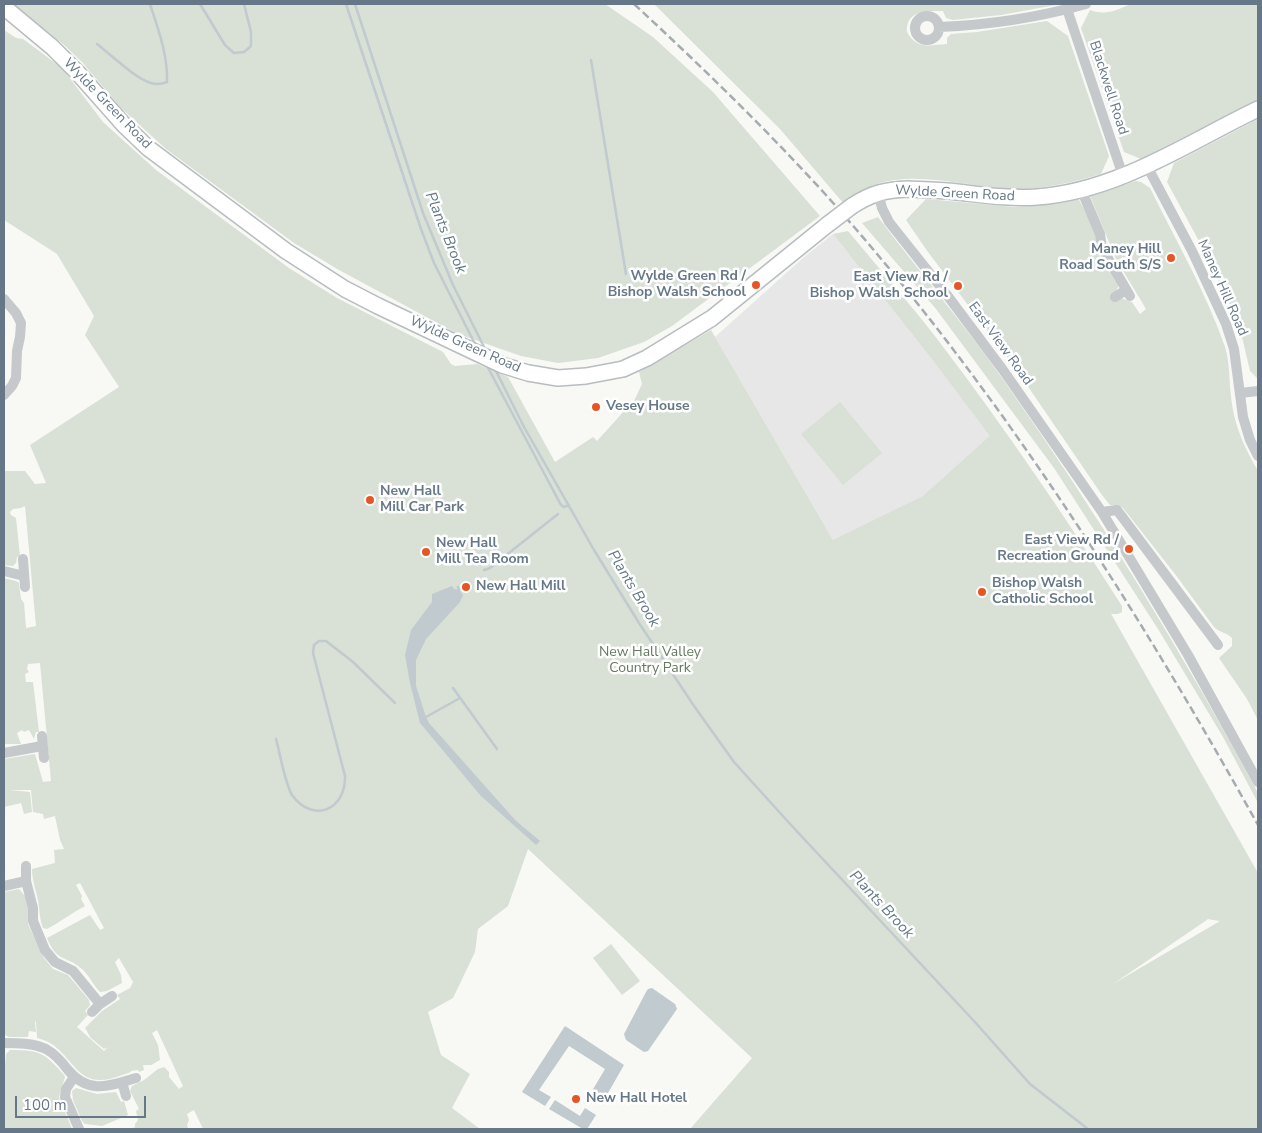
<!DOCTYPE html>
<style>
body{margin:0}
#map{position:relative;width:1262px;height:1133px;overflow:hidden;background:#f8f8f5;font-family:"Nunito Sans",sans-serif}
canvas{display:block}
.frame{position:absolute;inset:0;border:5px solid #667887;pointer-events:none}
.scale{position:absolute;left:15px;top:1096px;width:131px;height:22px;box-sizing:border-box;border:2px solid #667887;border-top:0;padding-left:6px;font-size:15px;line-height:18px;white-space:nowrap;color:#667887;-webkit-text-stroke:4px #fff;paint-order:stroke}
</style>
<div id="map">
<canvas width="1262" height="1133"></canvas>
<div class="frame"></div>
<div class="scale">100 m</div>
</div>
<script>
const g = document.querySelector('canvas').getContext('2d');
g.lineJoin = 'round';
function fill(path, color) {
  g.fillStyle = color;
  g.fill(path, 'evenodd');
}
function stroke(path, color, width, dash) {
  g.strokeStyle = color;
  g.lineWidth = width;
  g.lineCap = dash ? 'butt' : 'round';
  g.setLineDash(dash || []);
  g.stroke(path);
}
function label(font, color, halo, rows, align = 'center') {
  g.font = font + ' "Nunito Sans",sans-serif';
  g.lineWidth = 5;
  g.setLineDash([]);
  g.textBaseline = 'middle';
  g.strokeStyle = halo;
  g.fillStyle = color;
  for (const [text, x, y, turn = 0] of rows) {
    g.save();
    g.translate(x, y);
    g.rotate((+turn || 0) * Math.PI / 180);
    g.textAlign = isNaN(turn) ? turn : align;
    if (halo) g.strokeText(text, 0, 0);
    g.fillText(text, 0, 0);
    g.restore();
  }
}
const built = new Path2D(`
 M833,234l101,128 134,175 112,200 41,184 -13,-2 -104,71 -271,-450 -118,-203 89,-80z`);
const green = new Path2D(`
 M12,4h593l48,33 60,55 107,124 -148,110 -28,16 -46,16 -40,5 -37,-7 -63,-22 -119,-64 -45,-27 -128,-94 -45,-41 -39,-46 -19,-18z
 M654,4h407l-60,11 -48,5 -7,-2 -3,-7c-15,0 -38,-1 -36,21 10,18 22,13 40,12v-6l4,-4 26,-2 70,-11 21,15 41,120 -8,18c-27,8 -55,15 -83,15 -44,0 -99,-19 -141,-5 -12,4 -23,14 -33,20l-64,-75z
 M1131,4h127v96l-117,59 -17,-7 -43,-124 9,-18c16,6 27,0 41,-6z
 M4,30l12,8 7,1 39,29 41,54 53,48 133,98 48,30 106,54 8,12 4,2 22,-2 31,13 47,85 38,-25 4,4 38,-42 7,-15 -3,-12 72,-42 122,210 90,-44 67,-60 -56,-74 -101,-128 15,-3c32,39 66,77 96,117 63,83 122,170 178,258v6l-4,2h-7l147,259v256h-568l62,-71 -224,-209 -20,57 -30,23 -3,23 -22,46 -25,14 13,43 29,19 -18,34 28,21h-277l-9,-19 -7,4 2,6 -2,5 1,3 5,1h-61l3,-2v-3l3,-4 -2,-9 3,-2 -9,-18 2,-5 12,-6 14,-11 6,-2 5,5v5l10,12 4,-3 -26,-56 -5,3 6,12 2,15 -9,5h-8l1,5 -5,2 -1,-2 -7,1v1c-10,3 -20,8 -30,8 -21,1 -30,-20 -43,-31 -6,-6 -13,-9 -21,-11l-1,-17 -1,1 1,10 -7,-1 -1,6h-19l-4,-2 -1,-7v-136l15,-3 6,7 3,10v18l16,34 9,11 15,6 21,25 1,5 -5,6 3,4 -11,12 27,24 4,-4 -4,2 -13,-11 -6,-10 17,-17 18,-12 -3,-4 13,-7 3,-6 -14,-24 -4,4 6,13 1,8 -15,8 -7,1c-7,-7 -11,-17 -18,-23 -17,-15 -24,-5 -35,-31l43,-23 10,15 4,-2 -24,-45 -4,2 6,11 -1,3 4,7c-13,7 -25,16 -38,23l-4,-1c-4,-10 -3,-18 -5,-28 -2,-10 -6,-20 -6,-31l23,-6 -1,-13 10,-1 -4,-9 -5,-24 -11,3 -1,-5 -10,-2 -2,-22h-22l21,2 2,20 -8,2 -3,-11 -17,4v-48l31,-5 8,28 8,-1 -11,-118 -12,1 -1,5 2,3 -4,2 1,8h7l6,50h-3l-2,7 -5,-9 -5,2 -2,-2 -5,3 4,11h-17v-166l12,3 3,2 2,16 3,4 2,25 10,-2 -11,-120 -4,2 -8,1 -3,3 1,3 5,3 4,38 -3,1 -1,6 -3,3 -9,-1v-94h21l10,13 11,-1 -16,-38 89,-58 -34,-52 9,-19 -37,-62 -53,-34zM1208,919l12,2 -107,63z
 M1258,119v260l-8,-8 -7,-30 -9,-28 -34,-70 -33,-61 7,-19z
 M1136,181l5,1 9,6c26,53 56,104 75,159 5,16 4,33 6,50 3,28 13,50 27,74v249l-11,-21 -28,-41 13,-12v-8c-6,-6 -12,-5 -18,-11l-39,-53 -52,-66 -4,-2 -9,-1 -8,-10 -88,-129 -86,-114 -22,-32 20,-21 88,8 20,-1 44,-8 13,24 28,63 -3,6 5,7 11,4 8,12 6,-5 -30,-50 -26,-63z
 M878,217c41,54 85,106 124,161 94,133 179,272 256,415v10l-35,-66 -65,-108 -104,-161 -118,-159 -74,-86z
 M840,402l42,51 -39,32 -42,-51z
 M611,944l29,37 -18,14 -29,-37z
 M10,1050c29,0 34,2 54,25l1,2 -6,20 13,32h-68v-50l2,-25z
 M76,1088l21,6 19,-2 5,10 3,-1 4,14 -26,11 -17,-2 -3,-3 -9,-21 -1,-9z`);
const water = new Path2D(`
 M452,586l2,3 5,1 4,5 -3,7 -34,37 -10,21v26l10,31 3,6 87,98 24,20 -4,4 -55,-49 -61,-73 -10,-40 -5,-28 6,-25 21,-28v-8z
 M652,988l23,16 2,5 -29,42 -4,1 -18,-12 -2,-6 22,-42 2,-3z
 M565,1026l59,39 -20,35 -12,-9 13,-22 -36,-23 -30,44 12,7 -6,9 -23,-14z
 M555,1100l25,16 5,-8 11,7 -9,14h-4l-34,-20z`);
const stream = new Path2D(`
 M200,4l25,41 9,8 10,-1 7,-6v-14l-7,-28
 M346,4l75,225 13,34 42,83
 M355,4l68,209 30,72 33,66
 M97,44c14,11 38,34 54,39 6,2 11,1 16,-1 1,-27 -9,-53 -17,-78
 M591,60l35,214
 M486,364l75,141 3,2 5,-2
 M494,367l30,60 70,123 45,73 55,83 40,56 57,63 183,196 56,63 58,45
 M484,570l6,-2 68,-54
 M458,587l1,3
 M453,688l44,61
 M426,717l34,-19
 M276,739c4,14 9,45 16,56 21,29 54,15 53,-19l-32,-123 1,-8 5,-4h7l27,21 42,41`);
const street = new Path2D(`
 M1067,9l56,167
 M915 28a12 12 0 1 1 24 0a12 12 0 1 1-24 0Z
 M939,27c50,-2 98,-9 147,-23
 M1147,166l45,85 34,73 8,25 9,68 7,23 8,16
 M1081,189l19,45 2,14 28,48
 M878,192l4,16 7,14 58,73 56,75 99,142 86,143 70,127
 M1115,297l11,-7
 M4,299l12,14 5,10 -1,14 -3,14 -1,27 -4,8 -8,9
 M1240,393l18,-2
 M1102,512l15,-2 101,135
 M23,559l2,28
 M4,571l20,5
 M42,736l2,22
 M4,753l38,-7
 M26,866v15l7,27v13l12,29 10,12 18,9 27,33
 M4,886l22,-5
 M92,1012l8,-8 12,-8
 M4,1043c13,0 29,0 42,6 9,5 16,13 22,21 21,25 41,16 68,8
 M74,1077l-8,12 -1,8 14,32
 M122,1082l4,14`);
const secondary = new Path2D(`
 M4,7l48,40 26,26 46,52 24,23 138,103 59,38 33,17 124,59 26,8 30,5 28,-2 37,-7 24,-11 65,-40 115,-93
 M852,206c20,-13 33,-16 56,-17 16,1 33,1 49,3 27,3 53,7 80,5 81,-6 150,-54 221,-88`);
const rail = new Path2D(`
 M634,4c66,61 131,124 192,191 170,190 308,408 432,630`);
const secondaryBridge = new Path2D(`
 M827,225l25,-19`);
const markers = [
 [1171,258,5,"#e85525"],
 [756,285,5,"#e85525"],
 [958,286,5,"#e85525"],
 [596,407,5,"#e85525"],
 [370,500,5,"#e85525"],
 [1129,549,5,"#e85525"],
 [426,552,5,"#e85525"],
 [466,587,5,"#e85525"],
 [982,592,5,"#e85525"],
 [576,1099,5,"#e85525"]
];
const streetNames = [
 ["Blackwell Road",1108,88,72],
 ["Wylde Green Road",107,104,46],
 ["Wylde Green Road",955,194,3],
 ["Maney Hill Road",1222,288,66],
 ["East View Road",1000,344,54],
 ["Wylde Green Road",465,345,24]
];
const poiNames = [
 ["Maney Hill",1161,250,"right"],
 ["Road South S/S",1161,266,"right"],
 ["Wylde Green Rd /",746,277,"right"],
 ["Bishop Walsh School",746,293,"right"],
 ["East View Rd /",948,278,"right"],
 ["Bishop Walsh School",948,294,"right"],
 ["Vesey House",606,407],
 ["New Hall",380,492],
 ["Mill Car Park",380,508],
 ["East View Rd /",1119,541,"right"],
 ["Recreation Ground",1119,557,"right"],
 ["New Hall",436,544],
 ["Mill Tea Room",436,560],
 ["Bishop Walsh",992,584],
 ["Catholic School",992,600],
 ["New Hall Mill",476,587],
 ["New Hall Hotel",586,1099]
];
const parkNames = [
 ["New Hall Valley",650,653],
 ["Country Park",650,669]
];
const waterNames = [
 ["Plants Brook",445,233,68],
 ["Plants Brook",633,589,59],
 ["Plants Brook",881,905,47]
];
fill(built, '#e6e7e6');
fill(green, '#d9e0d6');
fill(water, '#c0cacf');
stroke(stream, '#c0cacf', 2.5);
stroke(secondary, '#b7bdc1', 18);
stroke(street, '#c5c9cc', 10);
stroke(secondary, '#fff', 15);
stroke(rail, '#a5acb1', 2.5, [8, 4]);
stroke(secondaryBridge, '#b7bdc1', 18, []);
stroke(secondaryBridge, '#fff', 15);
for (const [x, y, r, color] of markers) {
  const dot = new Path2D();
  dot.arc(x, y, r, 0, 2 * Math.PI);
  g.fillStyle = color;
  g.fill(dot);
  stroke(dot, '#fff', 2);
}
label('14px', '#667887', '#fff', streetNames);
label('bold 14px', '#667887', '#fff', poiNames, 'left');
label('14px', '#667961', '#fff', parkNames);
label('italic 15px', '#627983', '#fff', waterNames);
</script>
